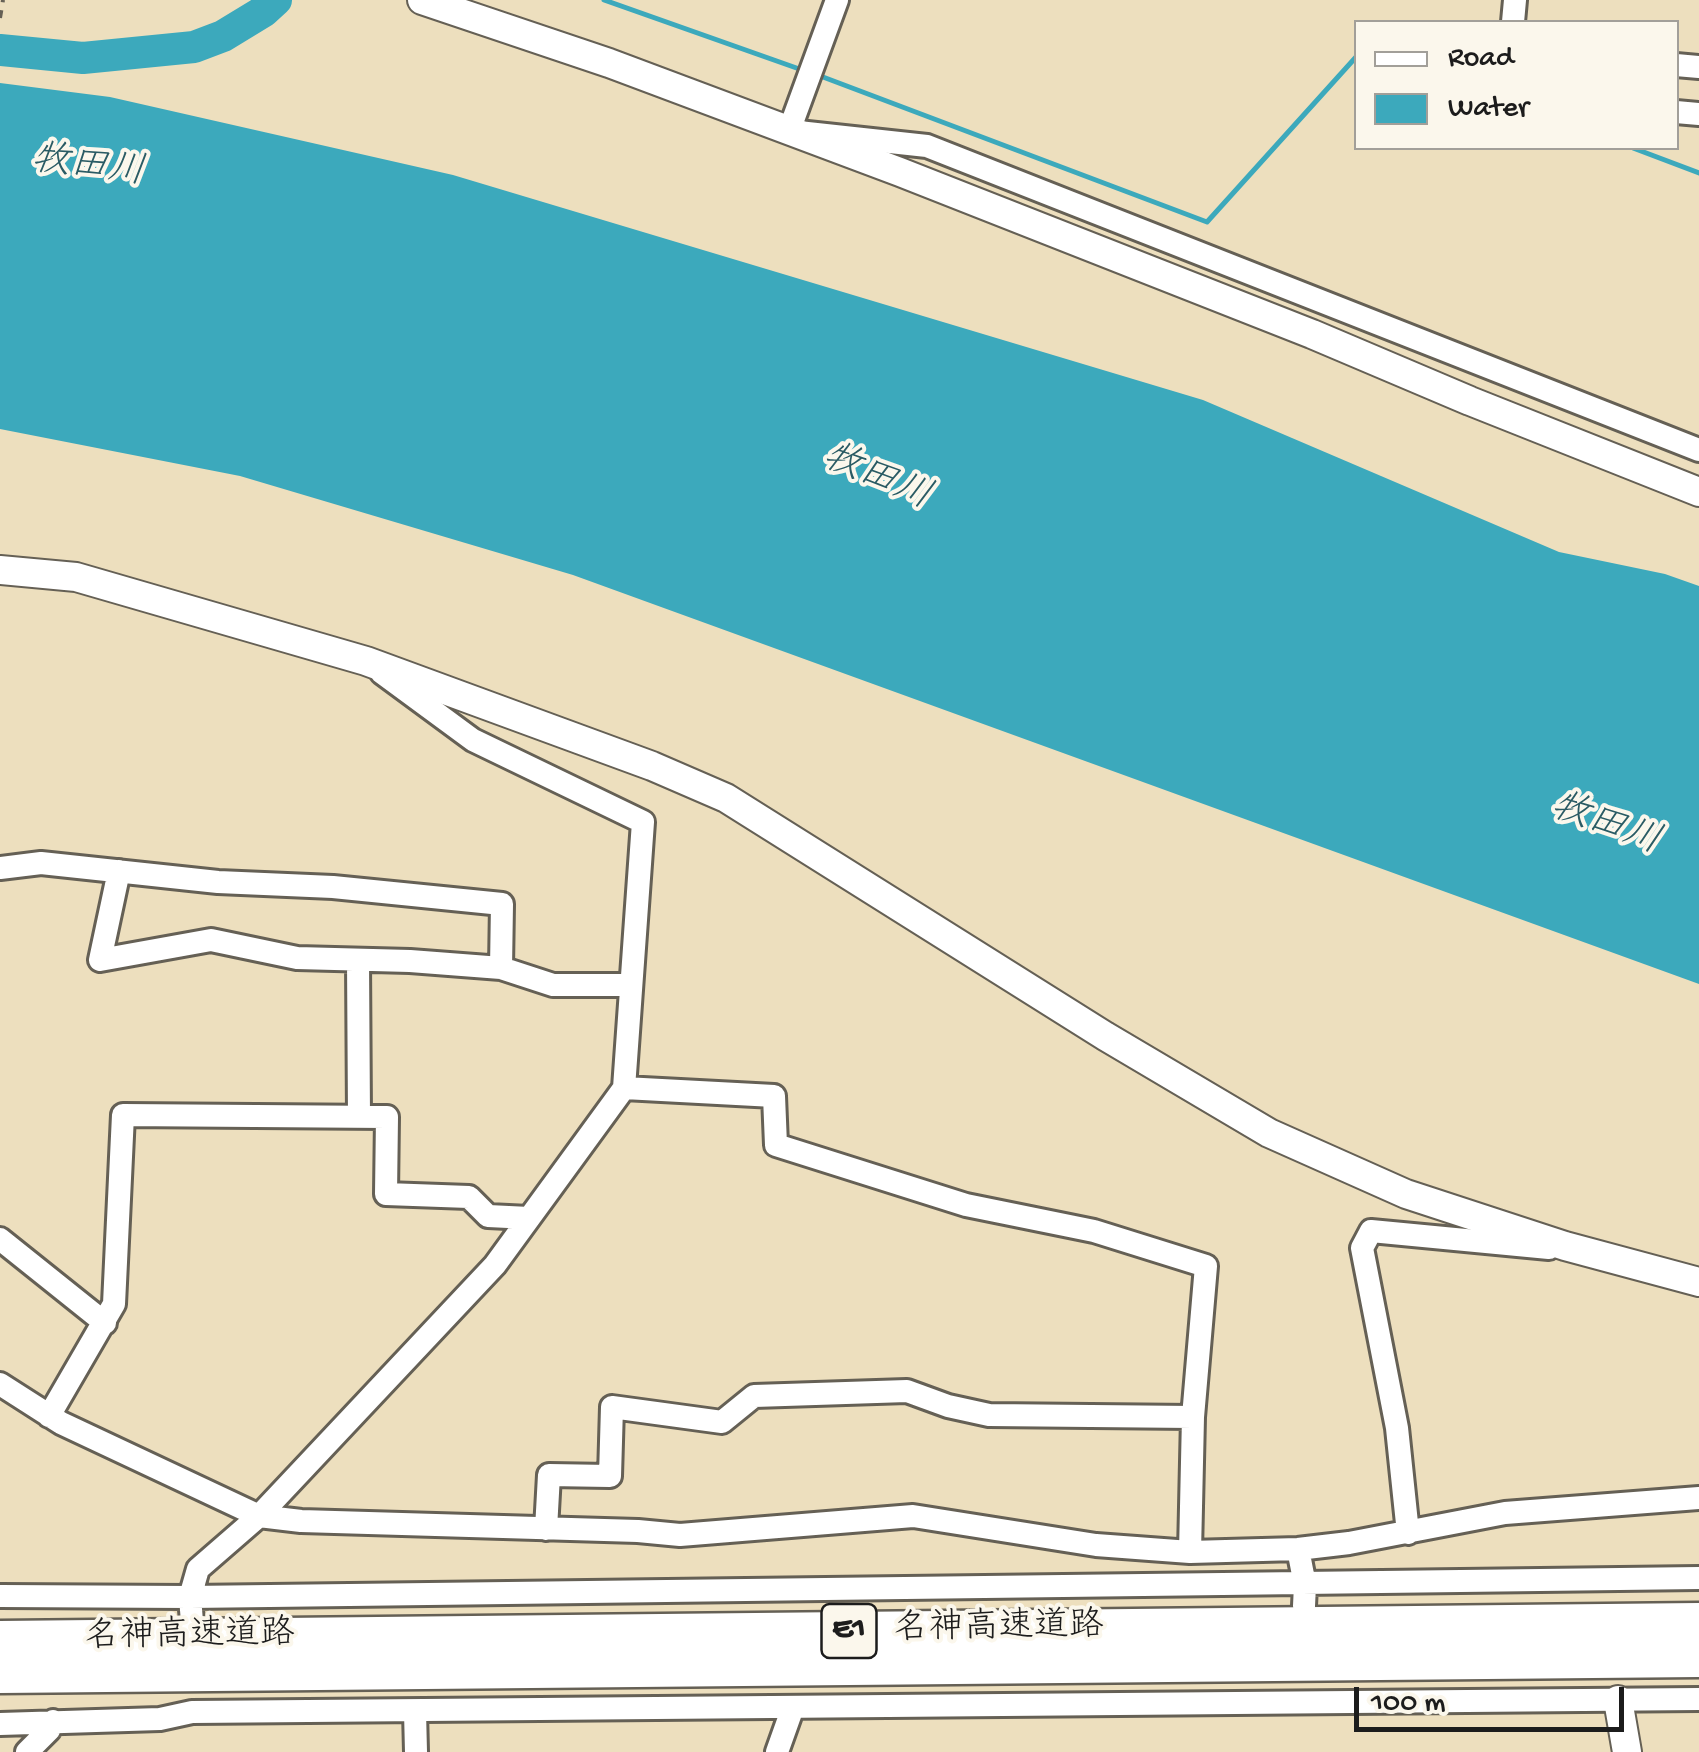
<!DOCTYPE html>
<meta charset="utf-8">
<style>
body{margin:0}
#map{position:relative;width:1699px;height:1752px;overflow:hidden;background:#eddfbe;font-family:"Gochi Hand",sans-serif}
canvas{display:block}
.legend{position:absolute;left:1354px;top:20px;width:325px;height:130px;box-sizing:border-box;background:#fbf7ec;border:2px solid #a29f99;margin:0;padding:12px 18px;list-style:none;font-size:30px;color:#1c1c1c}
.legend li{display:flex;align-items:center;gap:20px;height:50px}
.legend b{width:50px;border:2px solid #a29f99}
.scale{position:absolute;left:1354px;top:1687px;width:270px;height:45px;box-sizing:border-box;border:5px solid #1c1c1c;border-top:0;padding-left:12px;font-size:30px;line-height:35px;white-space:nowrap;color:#1c1c1c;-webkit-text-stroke:8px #fbf7ec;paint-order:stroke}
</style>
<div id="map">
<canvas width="1699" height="1752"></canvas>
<ul class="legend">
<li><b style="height:12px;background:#fff"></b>Road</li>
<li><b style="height:28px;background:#3ca9bc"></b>Water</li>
</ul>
<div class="scale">100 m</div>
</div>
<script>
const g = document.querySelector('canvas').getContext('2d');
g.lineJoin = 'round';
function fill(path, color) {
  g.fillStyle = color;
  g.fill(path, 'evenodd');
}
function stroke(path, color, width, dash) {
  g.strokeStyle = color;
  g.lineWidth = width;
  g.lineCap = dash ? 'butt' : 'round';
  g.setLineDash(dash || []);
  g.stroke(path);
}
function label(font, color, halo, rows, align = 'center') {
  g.font = font + ' "Gochi Hand","Klee One",sans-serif';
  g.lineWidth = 8;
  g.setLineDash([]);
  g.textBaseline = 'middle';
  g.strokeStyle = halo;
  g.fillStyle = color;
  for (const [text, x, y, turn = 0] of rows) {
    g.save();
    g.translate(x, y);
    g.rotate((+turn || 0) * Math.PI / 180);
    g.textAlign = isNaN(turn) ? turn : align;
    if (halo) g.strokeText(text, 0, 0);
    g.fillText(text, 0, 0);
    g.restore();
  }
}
const water = new Path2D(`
 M0,83l110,14 343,78 750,225 356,152 106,22 34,12v398l-1126,-409 -333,-99 -240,-47z`);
const stream = new Path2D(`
 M604,0l201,71
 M815,74l392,148 149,-165
 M1633,148l66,25`);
const river = new Path2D(`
 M0,50l83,8 111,-11 29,-11 41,-25 12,-11`);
const path = new Path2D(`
 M0,18l3,-18`);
const minor = new Path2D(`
 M837,0l-48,131 138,15 772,304
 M1513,22l2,-22
 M1676,65l23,2
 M1676,112l23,2
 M0,868l41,-5 177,19 115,5 169,17 -1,64
 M119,871l-19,89 111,-20 86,18 113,3 91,7 52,17h78
 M358,960l1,157
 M624,1088l150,8 2,49 190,60 128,26 112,35 -13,151 -3,135
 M0,1239l105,84
 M0,1384l61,39 198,93 42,5 337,10 42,4 233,-19 183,29 94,7 108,-3 51,-6 156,-30 194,-15
 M49,1416l65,-112 9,-189 264,2 -1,77 83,3 19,19 41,2
 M546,1529l3,-54 61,1 2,-69 110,15 32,-26 153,-5 41,15 41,9 204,2
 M1408,1533l-11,-105 -35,-180 9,-17 178,17
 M1298,1549l7,36 -1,21
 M0,1596l190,1 1509,-19
 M192,1622l-2,-25 8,-28 61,-53 236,-251 129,-177 19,-266 -170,-82 -91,-67
 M415,1711l1,41
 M0,1724l160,-5 32,-7 1507,-13
 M27,1752l22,-22 4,-9
 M777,1752l16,-45`);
const tertiary = new Path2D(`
 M422,0l187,63 291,109 412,162 158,67 229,91
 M0,570l76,7 290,84 286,105 74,32 379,238 164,97 137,61 159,52 134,36
 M1618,1700l9,52`);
const motorway = new Path2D(`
 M0,1641l1699,-18
 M0,1673l1699,-16`);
const shields = [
 [849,1631,55]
];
const shieldNames = [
 ["E1",849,1631]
];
const streetNames = [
 ["名神高速道路",999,1630,-1],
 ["名神高速道路",190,1638,-1]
];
const waterNames = [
 ["牧田川",88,169,7],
 ["牧田川",876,480,23],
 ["牧田川",1605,827,20]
];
fill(water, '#3ca9bc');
stroke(stream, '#3ca9bc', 5);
stroke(river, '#3ca9bc', 32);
stroke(minor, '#656055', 28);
stroke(tertiary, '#656055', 32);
stroke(motorway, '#656055', 45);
stroke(path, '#656055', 4, [8, 8]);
stroke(minor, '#fff', 22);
stroke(tertiary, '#fff', 28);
stroke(motorway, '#fff', 40);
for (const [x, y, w] of shields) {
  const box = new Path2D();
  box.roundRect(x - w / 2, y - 27, w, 54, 8);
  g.fillStyle = '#fbf7ec';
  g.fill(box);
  stroke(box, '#1c1c1c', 2.5);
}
label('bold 32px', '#1c1c1c', null, shieldNames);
label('35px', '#1c1c1c', '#fbf7ec', streetNames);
label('italic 38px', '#2a5b64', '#fbf7ec', waterNames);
</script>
